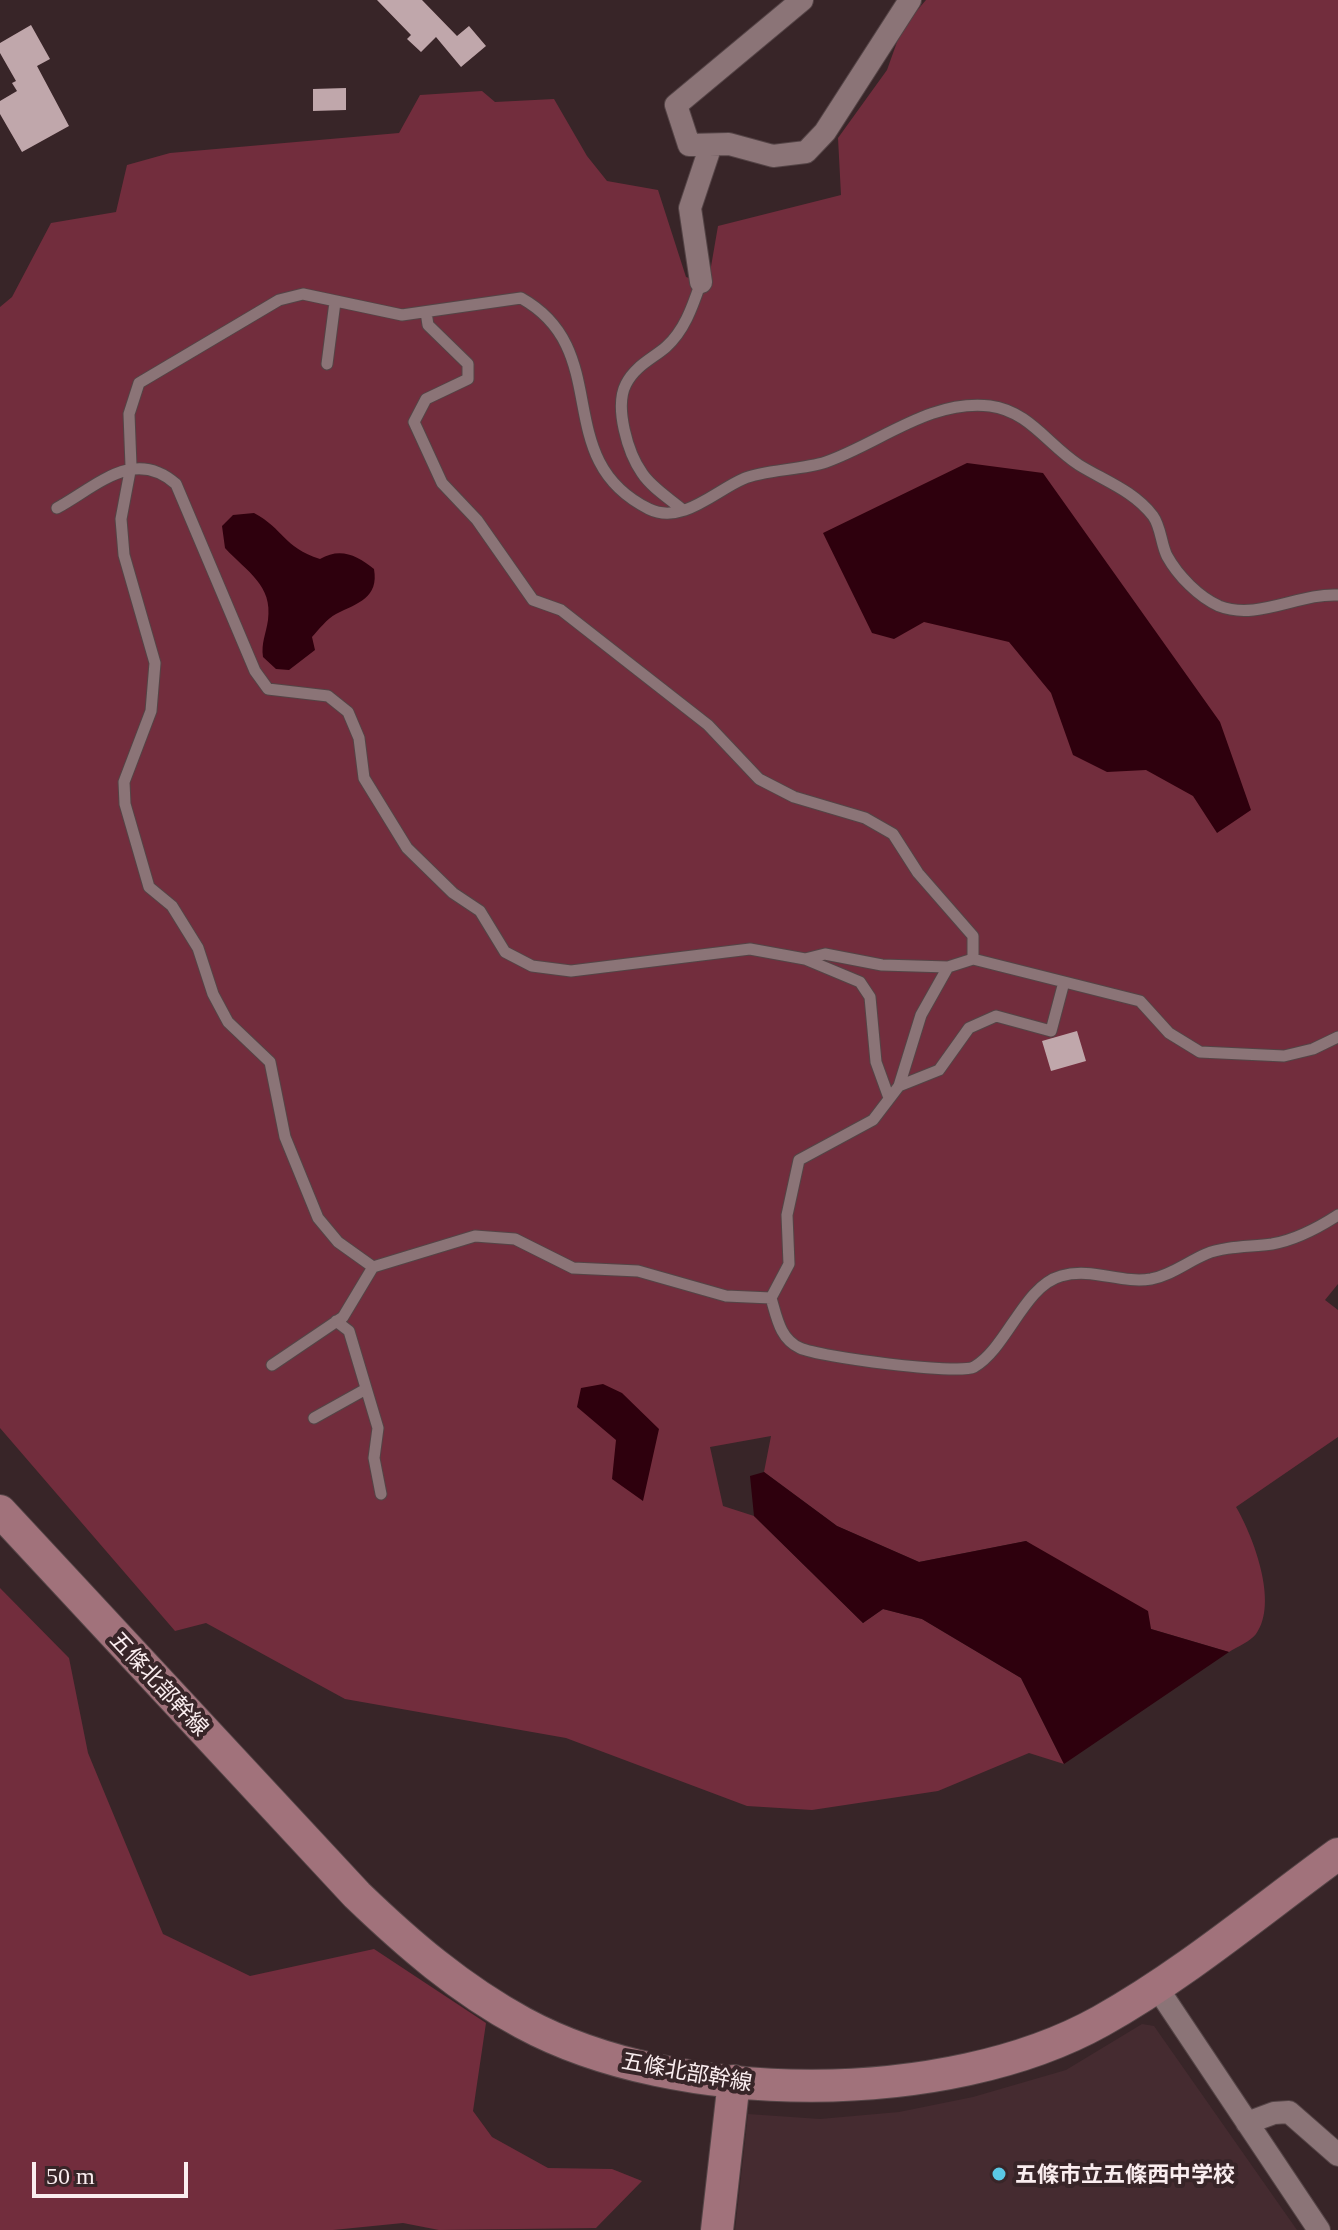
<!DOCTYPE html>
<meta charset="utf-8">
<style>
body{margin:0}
#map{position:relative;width:1338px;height:2230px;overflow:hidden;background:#382528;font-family:Georgia,serif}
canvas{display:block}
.scale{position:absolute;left:32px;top:2162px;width:156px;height:36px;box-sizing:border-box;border:4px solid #faedef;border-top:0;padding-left:10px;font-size:24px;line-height:28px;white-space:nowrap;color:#faedef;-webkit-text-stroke:6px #382528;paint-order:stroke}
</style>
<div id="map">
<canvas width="1338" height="2230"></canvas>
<div class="scale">50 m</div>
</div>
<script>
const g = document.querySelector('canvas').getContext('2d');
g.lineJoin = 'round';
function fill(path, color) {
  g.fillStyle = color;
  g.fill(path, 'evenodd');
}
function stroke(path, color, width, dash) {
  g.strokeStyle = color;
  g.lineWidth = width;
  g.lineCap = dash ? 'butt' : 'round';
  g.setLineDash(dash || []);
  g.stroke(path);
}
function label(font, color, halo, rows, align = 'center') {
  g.font = font + ' Georgia,"Noto Sans JP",serif';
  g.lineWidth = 8;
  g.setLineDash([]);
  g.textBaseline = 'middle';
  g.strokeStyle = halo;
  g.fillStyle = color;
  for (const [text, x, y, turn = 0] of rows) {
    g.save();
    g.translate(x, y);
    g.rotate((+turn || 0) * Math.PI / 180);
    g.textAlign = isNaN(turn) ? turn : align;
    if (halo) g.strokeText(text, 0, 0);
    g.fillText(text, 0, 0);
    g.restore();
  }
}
const built = new Path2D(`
 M1142,2024l12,2 143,204h-562l13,-116 72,5 79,-7 74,-15 93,-27z`);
const green = new Path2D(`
 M926,0h412v1284l-13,16 13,10v127l-102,70c17,29 43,96 20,127 -5,7 -19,13 -27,18l-78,-23 -125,-88 -107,21 -82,-36 -73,-54 7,-36 -61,11 13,59 31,10 109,107 20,-14 39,10 99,59 43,86 -35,-11 -91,38 -126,19 -65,-4 -181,-68 -221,-39 -139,-76 -31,8 -175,-203v-1121l12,-10 39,-74 65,-11 11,-47 43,-12 229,-20 21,-38 62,-4 13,11 59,-3 33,57 20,25 51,9 28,87 22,7 10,-58 123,-31 -3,-57 49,-68 15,-42z
 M0,1588l69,70 19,95 75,181 87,42 124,-27 112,74 -13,88 19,26 56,31 64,1 30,12 -46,47 -157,2 -36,-7 -70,7h-333z`);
const water = new Path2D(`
 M967,463l76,10 177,249 31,88 -34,23 -24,-37 -47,-26 -39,2 -34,-17 -22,-62 -42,-51 -85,-20 -30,17 -22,-6 -49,-100z
 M254,513c30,16 29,34 66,46 20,-12 37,-4 54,10 5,29 -16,34 -38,45 -9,5 -17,15 -24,23l3,13 -26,20 -13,-1 -13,-12c-2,-14 3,-23 5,-37 5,-35 -21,-48 -43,-72l-3,-22 11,-11z
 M603,1384l19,9 37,36 -16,72 -31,-22 4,-39 -39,-33 4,-19z
 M764,1472l73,54 82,36 107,-21 122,70 3,18 78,23 -165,112 -43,-86 -99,-59 -39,-10 -20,14 -109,-107 -4,-40z`);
const building = new Path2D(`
 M377,0h45l35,36 12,-10 17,20 -25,21 -25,-30 -15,15 -14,-13 4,-4z
 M31,25l19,34 -13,7 32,60 -47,26 -22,-38v-13l17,-10 -5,-8 4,-2 -16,-28v-10z
 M346,88v22l-33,1v-22z
 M1077,1031l9,30 -35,10 -9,-30z`);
const lane = new Path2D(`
 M426,312l2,13 40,39v15l-42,20 -12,23 28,61 35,37 56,80 28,10 147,115 51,54 35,18 71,21 28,16 25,39 55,63v23
 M327,364l8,-62
 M57,508c40,-22 77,-61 119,-24l79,187 13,18 60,7 20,16 11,26 5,40 43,70 46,45 27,18 25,41 27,14 39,5 179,-22 55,10 20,-5 57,11 66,2
 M683,510c-13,-11 -32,-23 -41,-37 -14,-20 -28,-66 -16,-89 9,-18 26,-25 40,-37 19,-17 27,-42 35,-65
 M805,959l55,23 10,15 6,65 13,36
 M899,1086l40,-16 30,-42 27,-12 55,15 13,-49
 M373,1267l-35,-25 -20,-24 -33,-81 -15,-75 -42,-40 -15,-28 -15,-46 -26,-42 -23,-19 -24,-83 -1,-22 27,-71 4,-48 -31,-108 -3,-36 10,-53 -2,-52 10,-31 140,-83 24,-6 99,21 119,-17c95,53 27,161 128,211 33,16 66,-18 94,-30 19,-9 59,-9 83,-17 54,-19 104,-63 164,-56 39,5 58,39 89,59 26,16 55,26 74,51 8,11 8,28 14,40 11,20 32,41 52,50 38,15 80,-13 119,-11
 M771,1298c6,20 9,41 29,50 19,9 158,27 174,19 33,-19 50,-81 87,-91 31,-9 60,8 90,3 21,-4 36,-17 55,-25 19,-8 45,-7 66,-10 23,-4 46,-16 66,-29
 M336,1321l13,10 29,97 -4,30 7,36
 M272,1365l71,-48 30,-50 102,-31 40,3 58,29 65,3 88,25 45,2 18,-34 -2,-49 12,-55 74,-40 26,-34 22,-71 27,-48 25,-8 167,42 29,32 31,19 84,4 29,-7 25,-12
 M314,1418l52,-29`);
const street = new Path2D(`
 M802,0l-126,105 13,40 40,-1 44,12 33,-4 19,-20 85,-132
 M701,282l-11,-74 21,-63
 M1156,1986l163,244
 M1247,2123l27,-10 15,-1 49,43`);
const secondary = new Path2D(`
 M0,1511l357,384c51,49 103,94 166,128 155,84 424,84 578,-2 84,-47 160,-111 237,-167
 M717,2230l17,-149`);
const markers = [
 [999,2174,8,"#5ac8e5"]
];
const streetNames = [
 ["五條北部幹線",160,1683,47],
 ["五條北部幹線",687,2071,10]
];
const poiNames = [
 ["五條市立五條西中学校",1015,2174]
];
fill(built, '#452b30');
fill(green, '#722d3d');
fill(water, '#2e000d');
fill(building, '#c0a7ab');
stroke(lane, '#544446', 13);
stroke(street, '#544446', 24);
stroke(secondary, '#544446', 34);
stroke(lane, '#8b7477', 11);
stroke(street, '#8b7477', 22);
stroke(secondary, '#a1727b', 32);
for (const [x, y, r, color] of markers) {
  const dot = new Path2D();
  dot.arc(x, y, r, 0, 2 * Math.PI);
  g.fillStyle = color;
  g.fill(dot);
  stroke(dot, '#382528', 3);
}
label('22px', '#faedef', '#382528', streetNames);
label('bold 22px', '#faedef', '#382528', poiNames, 'left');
</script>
